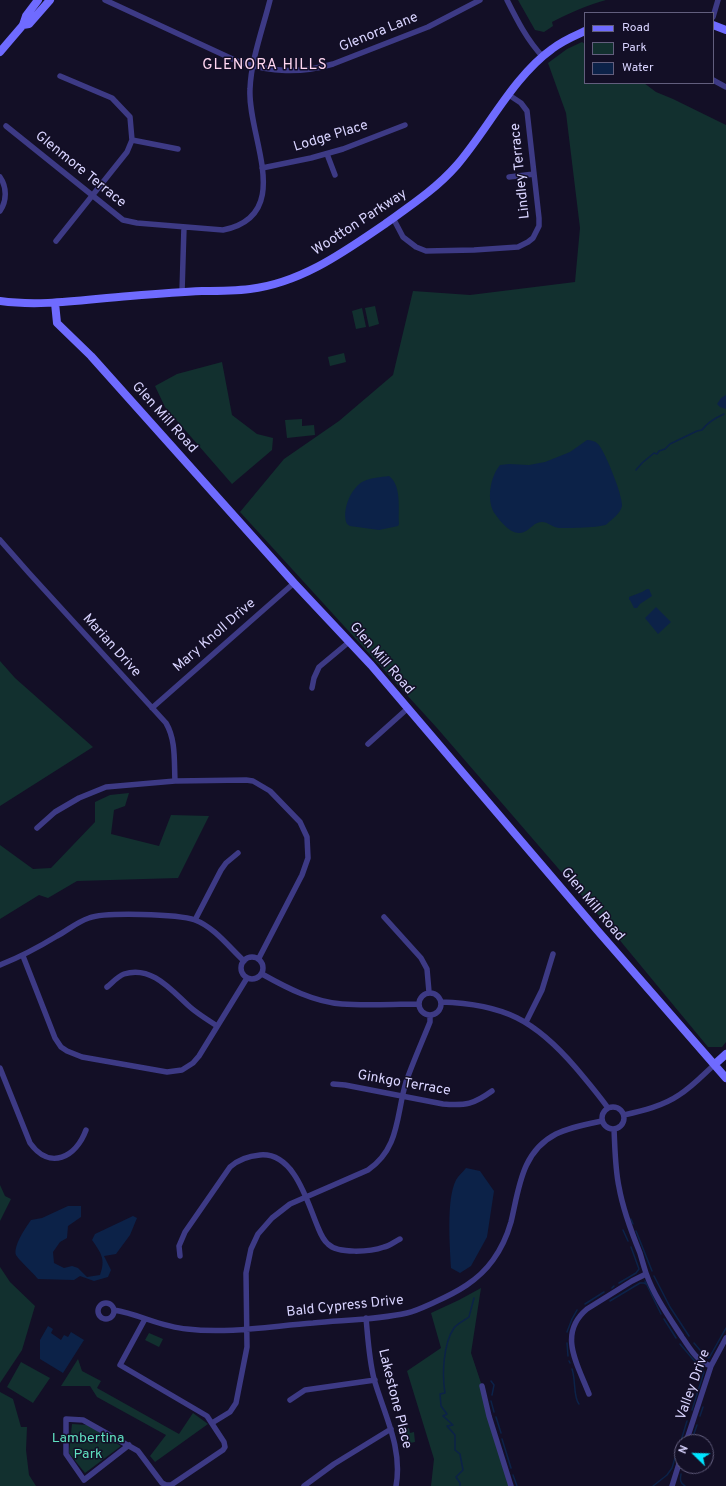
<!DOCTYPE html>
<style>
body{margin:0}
#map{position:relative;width:726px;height:1486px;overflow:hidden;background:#130f26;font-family:Overpass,sans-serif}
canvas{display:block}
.legend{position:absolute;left:584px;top:12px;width:130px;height:72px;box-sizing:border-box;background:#130f26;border:1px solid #625e7d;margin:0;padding:5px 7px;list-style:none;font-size:12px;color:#d9d4ff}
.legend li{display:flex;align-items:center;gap:8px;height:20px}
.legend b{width:20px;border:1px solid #625e7d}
.north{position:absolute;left:674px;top:1434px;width:40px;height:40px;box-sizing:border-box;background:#130f26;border:1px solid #625e7d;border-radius:50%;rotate:293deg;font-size:11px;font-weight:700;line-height:16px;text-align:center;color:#d9d4ff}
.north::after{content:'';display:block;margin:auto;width:14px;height:18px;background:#00e5ff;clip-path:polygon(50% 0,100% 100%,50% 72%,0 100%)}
</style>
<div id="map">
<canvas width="726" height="1486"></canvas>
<ul class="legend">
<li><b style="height:5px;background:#6f6bff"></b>Road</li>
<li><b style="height:11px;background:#12302f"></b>Park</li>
<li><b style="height:11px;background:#0c2248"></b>Water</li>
</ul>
<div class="north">N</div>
</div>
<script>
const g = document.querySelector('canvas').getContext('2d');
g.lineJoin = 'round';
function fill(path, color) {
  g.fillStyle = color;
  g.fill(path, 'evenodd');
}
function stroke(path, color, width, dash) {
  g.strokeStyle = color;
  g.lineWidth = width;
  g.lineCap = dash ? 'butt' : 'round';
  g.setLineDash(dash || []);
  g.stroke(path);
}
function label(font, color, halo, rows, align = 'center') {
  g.font = font + ' Overpass,sans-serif';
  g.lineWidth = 3;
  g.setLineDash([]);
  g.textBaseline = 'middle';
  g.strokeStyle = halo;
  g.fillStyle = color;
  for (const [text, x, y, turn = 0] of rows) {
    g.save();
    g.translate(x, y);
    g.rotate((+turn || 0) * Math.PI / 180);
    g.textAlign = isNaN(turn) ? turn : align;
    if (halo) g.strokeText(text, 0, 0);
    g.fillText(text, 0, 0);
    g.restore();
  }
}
const green = new Path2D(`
 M518,0h88c-18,5 -37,13 -54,22l1,4 -9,6 -9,-2z
 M582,42l3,2v39h59l12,9 17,7 53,26v917l-4,5h-14l-100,-121 -171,-198 -197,-216 44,-53 55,-38 54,-46 20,-84 57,4 105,-13 5,-54 -14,-115 -18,-50 19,-14z
 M375,306l4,18 -10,3 -4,-19z
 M362,308l4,19 -10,2 -4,-18z
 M344,353l2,9 -16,4 -2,-9z
 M222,362l10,53 25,19 16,4 -1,12 -40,34 -67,-77 -10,-21 22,-12z
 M302,419v7l12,-1 1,10 -28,3 -2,-18z
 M0,661l15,17 78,69 -93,59z
 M129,793l-4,13 -11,4 -3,24 48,12 12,-31 38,1 -31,62 -101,3 -29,17 -9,-3 -39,24v-74l33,24 18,-1 44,-46v-20l15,-7z
 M0,1185l5,11 6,3 -11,22z
 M0,1267l10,15 25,24 -13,44 -22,33z
 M481,1288l-10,65 11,33 29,100h-80l3,-27 -27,-88 34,-23 -10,-35 28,-13z
 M149,1333l14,6 -4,8 -14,-7z
 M78,1359l4,12 19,10 -4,7 82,46 14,-21 15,11 -53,38 -5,-6 16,-21 -69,-38 -7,-11h-29z
 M21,1362l29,16 -17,25 -26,-16z
 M0,1392l13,7 8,28h6l-1,23 3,25 7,11h-36z
 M72,1424l16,1 33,21 -36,27 -16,-20z
 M409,1428l1,5 4,-1 1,10 -10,2 -3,-15z`);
const water = new Path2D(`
 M726,395v14l-6,-2 -3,-3 4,-6z
 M587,440c4,0 8,1 11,4 7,7 25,52 24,62 -1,7 -11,14 -15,18 -4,4 -41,4 -48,4 -7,-1 -11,-6 -17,-6 -8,0 -11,7 -18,10 -12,5 -23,-10 -29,-18 -9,-13 -5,-37 5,-49l9,-1 20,1 16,-3 25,-10z
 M389,476c13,10 9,33 10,48l-1,2 -19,4 -29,-4 -3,-2c-6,-13 4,-37 17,-43 7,-3 17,-4 25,-5z
 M647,589h2l3,7 -12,8 -3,4h-3l-4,-8h-1v-3l13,-5z
 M656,607l15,15 -13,12 -13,-16z
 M466,1168l14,3 14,20 -7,46 -16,29 -11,7 -9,-5c-1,-21 -5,-69 5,-88 2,-4 7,-8 10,-12z
 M68,1206h13v11l-13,9 -1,12 -7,4 -7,10 1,11 10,5 8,-2 6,2 9,9 13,-2c6,-16 1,-22 -8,-35l3,-6 38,-18 4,2 -7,17 -14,19 -12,2 7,14 -3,7 -14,4 -14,-5 -6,4 -36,-1c-4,-5 -19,-19 -22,-24 -3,-9 10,-28 15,-35l11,-2z
 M48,1326l5,3 -2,4 10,7 3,-5 4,2 3,-5 13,8 -21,33 -23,-14v-19z`);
const stream = new Path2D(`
 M636,470l6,-7 12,-10 3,1 2,-3 6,-2 5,-5 27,-13 5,-1c5,-7 13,-12 22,-16
 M631,1219l2,5
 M623,1230l5,11
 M636,1231l16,40
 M654,1276l16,31 19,29
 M645,1281l16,33
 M619,1283l17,-10 3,-4 -8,-22
 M612,1288l2,-2
 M610,1301l30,-18h4l2,1
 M585,1304l19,-12
 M664,1319l12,19
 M567,1332l5,-13 5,-9
 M567,1343l1,13
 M694,1343l11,13 4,2 17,-30
 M680,1344l24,28 -12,38
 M569,1361l1,2
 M572,1369c4,11 1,28 7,35
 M491,1381l3,4 -2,10
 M491,1401l3,11
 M700,1416l3,-9
 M496,1417l5,16
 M502,1439l9,29
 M691,1442l6,-17
 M680,1444l7,-23
 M681,1474c-1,6 -1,9 4,12
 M513,1475l4,11
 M460,1486v-3l-4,-6 7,-7 -3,-16 -5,-4v-15l-8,-9 6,-1 -10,-9 4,-2 -6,-8 -1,-12 5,-1c-3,-18 -2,-49 9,-65 3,-4 11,-8 15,-11l5,-19
 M653,1486l14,-11 5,-7 6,-20`);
const street = new Path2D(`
 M105,0l134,62c33,10 60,12 94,2l95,-37 52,-27
 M507,0c10,20 20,40 36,57
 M713,17l5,-17
 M713,80l13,7
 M6,126l117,94 14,3 86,7c73,-15 24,-94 27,-141 1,-29 13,-61 20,-89
 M132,140l46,9
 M327,154l8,21
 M262,168l49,-10 32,-9 62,-24
 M0,177c7,10 7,24 0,34
 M509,177l25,-3
 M393,218l10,19 13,10 10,4 48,-1 44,-3 10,-5 5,-4 6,-12v-8l-12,-107 -6,-8 -12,-8
 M56,241l71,-89 5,-12 -2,-23 -18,-19 -52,-22
 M182,292l2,-65
 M0,540l29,33 137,150c10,17 8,38 9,58
 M312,688l2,-10 5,-11 30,-25
 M152,708l142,-125
 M368,744l39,-35
 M37,828l18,-16 24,-14 27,-11 69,-6 71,-1 7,1 17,10 30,31 7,15 1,21 -6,17 -43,83
 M384,917l37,41 6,11 2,23
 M195,920l26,-50 5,-7 12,-10
 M23,956l32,82 6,9 6,4 15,6 85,15 15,-2 11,-7 6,-7 48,-78
 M241 968a11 11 0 1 1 22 0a11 11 0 1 1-22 0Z
 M0,965c20,-8 39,-18 57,-29 11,-6 20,-14 32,-18 16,-6 89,-4 106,2 19,7 34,27 49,41
 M262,974c25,14 52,28 80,30 25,2 51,0 76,0
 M107,987c5,-4 11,-11 17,-13 28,-9 48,17 66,33 8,7 18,13 27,19
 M419 1004a11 11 0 1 1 22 0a11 11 0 1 1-22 0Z
 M441,1002c63,2 94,18 135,66 11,13 22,26 32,40
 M526,1022l16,-32 11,-36
 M0,1068l30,75c20,28 46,14 56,-13
 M333,1084l12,1 98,19c23,2 31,0 49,-13
 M602 1118a11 11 0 1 1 22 0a11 11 0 1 1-22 0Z
 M624,1115c18,-4 39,-9 55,-20 13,-8 24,-20 36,-31
 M614,1129c1,19 1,39 5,58 4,23 12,44 21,66 2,7 4,14 6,20 8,23 23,44 36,64 8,11 15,25 29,29
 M180,1256l-1,-10 6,-14 45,-65c9,-8 18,-11 30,-12 34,-3 47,46 57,70 3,7 5,14 11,19 10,10 42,8 56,3 5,-1 10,-5 16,-8
 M98 1311a8 8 0 1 1 16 0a8 8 0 1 1-16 0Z
 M114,1310c25,4 47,17 73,19 41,5 85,-3 126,-6 31,-3 63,-3 94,-10 9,-2 19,-7 28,-11 22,-10 43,-21 58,-42 8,-11 14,-24 18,-38 8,-33 10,-70 45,-88 14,-7 31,-10 46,-13
 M366,1318c2,21 3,41 8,61 10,35 29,69 22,107
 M482,1386l7,30 22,70
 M589,1394c-11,-29 -32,-60 -2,-85l45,-28 14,-7
 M290,1400l15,-10 70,-10
 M212,1423l18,-11 6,-9 11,-56 -1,-74 5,-24 7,-15 14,-16 18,-14 78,-34c32,-22 28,-55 38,-88 7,-20 16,-40 24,-60v-7
 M686,1442l25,-76 15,-28
 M129,1445l-45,35 -18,-26v-35l17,1 55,31 24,32 4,2h5l52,-35 2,-3 -1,-5 -17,-26 -87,-51 25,-46
 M304,1486l30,-22 57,-35
 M672,1486l10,-32`);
const secondary = new Path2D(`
 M23,25l6,-1 21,-24
 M713,25l13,5
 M0,52l23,-27 3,-9 12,-16
 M0,301c43,6 87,-2 130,-5 24,-2 48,-4 72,-5 16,0 32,0 48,-2 51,-6 94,-37 135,-65 25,-18 51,-35 72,-59 31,-36 56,-88 95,-116 10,-8 22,-13 33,-18
 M55,303l2,20 34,33 203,227 77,82 226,265 129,148
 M715,1064l11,-10`);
const streetNames = [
 ["Glenora Lane",379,33,-22],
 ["Lodge Place",331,137,-17],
 ["Glenmore Terrace",80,170,39],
 ["Lindley Terrace",521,171,-96],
 ["Wootton Parkway",360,223,-33],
 ["Glen Mill Road",164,418,48],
 ["Mary Knoll Drive",215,636,-41],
 ["Marian Drive",111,646,48],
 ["Glen Mill Road",381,659,49],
 ["Glen Mill Road",592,905,50],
 ["Ginkgo Terrace",404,1084,10],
 ["Bald Cypress Drive",345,1307,-6],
 ["Valley Drive",694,1385,-70],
 ["Lakestone Place",394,1399,76]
];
const parkNames = [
 ["Lambertina",88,1439],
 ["Park",88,1455]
];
const neighbourhoodNames = [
 ["GLENORA HILLS",265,66]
];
fill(green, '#12302f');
fill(water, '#0c2248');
stroke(stream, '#0c2248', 1.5);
stroke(street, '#3d3a85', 5.5);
stroke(secondary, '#6f6bff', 8);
label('14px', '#d9d4ff', '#130f26', streetNames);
label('14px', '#5fe0c0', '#130f26', parkNames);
g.letterSpacing = '1px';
label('15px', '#ffd6f0', '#130f26', neighbourhoodNames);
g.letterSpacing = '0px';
</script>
